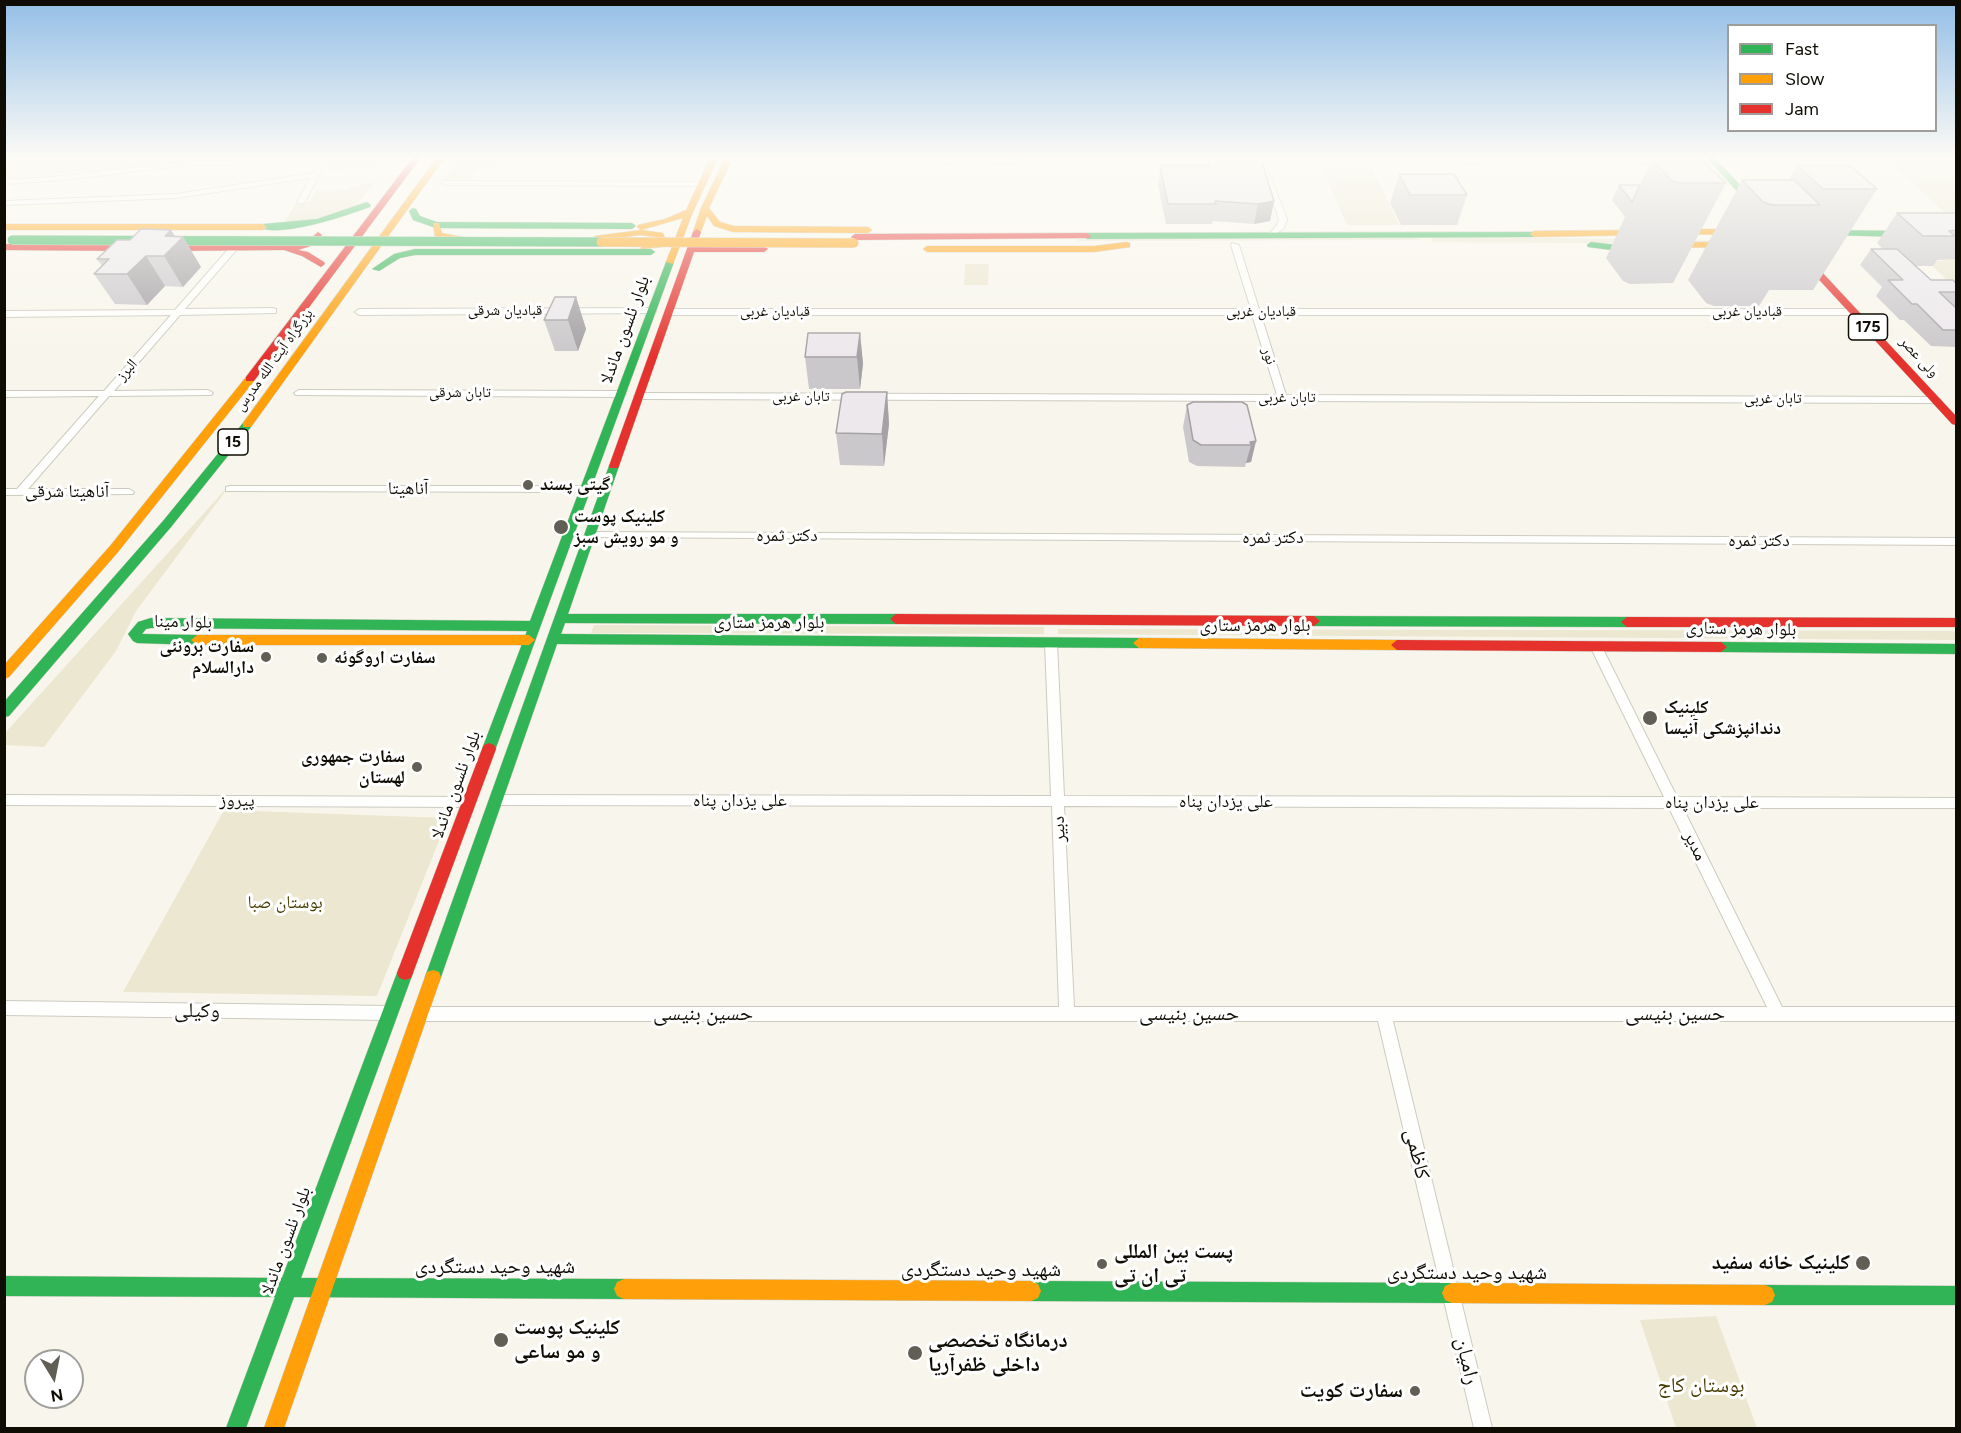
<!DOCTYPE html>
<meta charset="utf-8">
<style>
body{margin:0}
#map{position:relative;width:1961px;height:1433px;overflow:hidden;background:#f8f6ec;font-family:Figtree,sans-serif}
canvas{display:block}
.frame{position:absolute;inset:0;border:6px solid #0f0d03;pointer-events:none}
.legend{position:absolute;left:1727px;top:24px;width:210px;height:108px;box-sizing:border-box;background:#fff;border:2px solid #9f9e9a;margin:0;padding:8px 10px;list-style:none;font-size:18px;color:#0f0d03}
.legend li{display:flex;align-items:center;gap:12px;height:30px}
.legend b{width:30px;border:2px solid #9f9e9a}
.north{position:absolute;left:24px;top:1349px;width:60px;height:60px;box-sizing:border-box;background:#fff;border:2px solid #9f9e9a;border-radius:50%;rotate:170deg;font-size:16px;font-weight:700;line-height:24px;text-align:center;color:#0f0d03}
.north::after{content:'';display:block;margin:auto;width:21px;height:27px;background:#615f55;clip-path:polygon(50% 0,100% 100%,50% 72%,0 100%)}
</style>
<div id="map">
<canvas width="1961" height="1433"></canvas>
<div class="frame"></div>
<ul class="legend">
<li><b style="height:8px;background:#30b455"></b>Fast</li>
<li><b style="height:8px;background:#ff9f0a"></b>Slow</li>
<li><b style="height:8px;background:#e5322d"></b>Jam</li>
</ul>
<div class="north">N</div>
</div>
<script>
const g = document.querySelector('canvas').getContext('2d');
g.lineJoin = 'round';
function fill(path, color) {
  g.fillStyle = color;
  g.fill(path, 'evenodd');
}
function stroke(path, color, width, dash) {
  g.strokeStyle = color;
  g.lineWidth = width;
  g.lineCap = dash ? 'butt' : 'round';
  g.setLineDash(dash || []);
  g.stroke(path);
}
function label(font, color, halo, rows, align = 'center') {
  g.font = font + ' Figtree,"Noto Naskh Arabic",sans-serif';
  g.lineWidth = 6;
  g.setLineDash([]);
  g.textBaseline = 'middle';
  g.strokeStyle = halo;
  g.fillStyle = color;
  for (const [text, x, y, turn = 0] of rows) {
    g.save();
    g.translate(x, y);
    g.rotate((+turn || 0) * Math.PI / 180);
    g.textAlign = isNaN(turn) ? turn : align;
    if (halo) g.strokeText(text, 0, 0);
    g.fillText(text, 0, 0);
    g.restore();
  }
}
const green = new Path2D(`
 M6,156h387l-7,9 -60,6 6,-12 -132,1 -195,19z
 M462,156h28l-3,4 22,-4h37l-72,15 -3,10 -28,-1z
 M1883,156h60l13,3v64z
 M1322,167h50l27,58h-52z
 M376,180c-7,9 -13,19 -22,26 -17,15 -47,15 -69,15l11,-18 13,-1 7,-11 27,-1z
 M1428,236l321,5 -1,3 -316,-2v-4z
 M1414,238l6,2 -342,1 -1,-2z
 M1940,256l16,2v31l-29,-28h18z
 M965,264h24l-1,21h-24z
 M233,481l-97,130 -20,40 -72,96 -39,-2v-12z
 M594,625l450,2v7l-453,-1z
 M1058,629l898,2v9l-898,-6z
 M224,810l224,8 -71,178 -254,-4z
 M1716,1316l41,112h-81l-36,-108z`);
const street = new Path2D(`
 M744,159l478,1 4,2 -4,2 -477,-1 -20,6 -4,-2z
 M322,160l4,2 -21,40 -4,2 -4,-2 13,-24 -134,20 -172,7v-4l172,-7 137,-21 4,-9 -128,1 -126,15 -59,4v-4l59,-4 126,-15z
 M1245,160h421l4,2 -4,2 -423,-1 -2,-1z
 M1260,166l7,2 20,51 -3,9 -11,8 -4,-2 8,-9 2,-6z
 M443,181l258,1 4,2 -4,2 -255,-1 -4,-2z
 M1232,243l7,2 20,64h595l4,3 -4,3h-593l25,80 650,2 5,3 -5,3 -1297,-4 -5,-3 5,-3 638,2 -25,-80h-583l-4,-3 4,-3h582l-20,-64z
 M231,246l7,2 -53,61 88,-1 3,1v4l-96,2 -66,76 94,-1 5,3 -2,2 -102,1 -81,93h101l5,3 -1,2 -129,1v-6h13l82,-93 -95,1v-6h100l67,-76 -167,2v-6l171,-1z
 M652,308l4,3 -1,2 -296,2 -4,-3 4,-3z
 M299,390l322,1 5,3 -5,3 -325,-2 -2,-2z
 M230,486h355l5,3 -5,3 -359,-1v-4z
 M590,532l1366,6v7l-1370,-8 -1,-2z
 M1051,639l6,4 7,153 600,1 -74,-151 6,-4 4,1 77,154 279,1v10h-273l99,199h174v14h-563l99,407h-18l-96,-407h-957l-5,-2 -2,-5 2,-5 5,-2h638l-7,-201 -556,-1 -5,-1 -1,-4 1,-4 5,-1 555,1 -6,-153zM1064,806l605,2 98,199h-693z
 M4,795l465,2 5,1 1,4 -1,4 -5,1 -465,-2z
 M4,1001l386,5 5,2 2,5 -2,5 -5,2 -386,-5z`);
const fast = new Path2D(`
 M1705,156h8l46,49v4h-6z
 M367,202l4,3 -1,2c-21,8 -93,32 -111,20l4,-3 54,-5z
 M413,208l3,1 4,7 17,6 195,1 4,3 -4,3 -196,-1 -23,-8 -4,-9z
 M1825,230l81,1 4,3 -4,3 -84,-2v-4z
 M1537,232l1,2 -4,3 -447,2 -4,-3 4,-3z
 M1591,242l43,5 4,3 -4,3 -46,-6 -1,-2z
 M415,249h236l4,3 -4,3h-236l-15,3 -21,13 -7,-2 22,-15z
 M670,259l4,3 -180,491h-10l-2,-4 45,-118 -376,-3 -5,1 -4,5 55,1 6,5 -6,5 -60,-2 -4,-2 -5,-7 10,-12 13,-4 379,3 136,-359z
 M247,422l4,1v4l-80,100 -162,189 -5,1v-15l159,-181 80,-98z
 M614,463l5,3 -51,148h328l6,5 -6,5 -331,-1 -4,11 578,4 6,5 -6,5 -582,-4 -116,333 -2,5 -6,2 -6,-2 -2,-5 184,-511z
 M1314,616l313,1 6,5 -6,5 -313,-1 -6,-5z
 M1721,642l235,2v10l-235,-2 -6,-5z
 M405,966l6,2 2,5 -112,305 323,1 7,3 3,7 -3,7 -7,3 -330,-2 -48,131h-20l49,-131 -271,-1v-20l278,2 115,-305 2,-5z
 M1031,1281l421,2 7,3 3,7 -3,7 -7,3 -421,-2 -7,-3 -3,-7 3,-7z
 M1765,1285l191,1v19h-191l-7,-3 -3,-7 3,-7z`);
const slow = new Path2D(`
 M438,156h8l-195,271h-8v-4z
 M711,156h8l-26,56 -20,52 -7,-2 17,-44 -42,12 22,3 3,8 -4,6 -21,2v-4l17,-4 -2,-4 -16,-2 -48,6 -1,-2 4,-3 46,-6 -4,-3 1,-2 27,-6 21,-9z
 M726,156h8l-25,52 11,14 14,4 134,1 4,3 -4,3 -135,-1 -19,-6 -7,-10 -7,18h-6l-1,-2 8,-24z
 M433,223h6l3,10 25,5c-9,6 -22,2 -32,-2z
 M4,224h259l4,3 -4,3h-259z
 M1675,229h63l4,3 -4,3 -66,-1 -1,-2z
 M1642,230l3,1v4l-111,2 -4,-3 4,-3z
 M1127,242l3,1v4l-36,5h-167l-4,-3 4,-3h167z
 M1669,242h62l4,3 -4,3 -65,-1 -1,-2z
 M250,376l5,3 -1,2 -136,171 -109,125 -5,2v-14l106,-119 136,-169z
 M197,635h332l6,5 -6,5h-332l-6,-5z
 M1139,638l258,2 6,5 -6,5 -258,-2 -6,-5z
 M433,970l6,2 2,5 -157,451h-20l161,-451 2,-5z
 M624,1279l407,2 7,3 3,7 -3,7 -7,3 -407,-2 -7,-3 -3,-7 3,-7z
 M1452,1283l313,2 7,3 3,7 -3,7 -7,3 -313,-2 -7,-3 -3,-7 3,-7z`);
const jam = new Path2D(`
 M414,156h8l-168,225h-8v-4z
 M697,229l4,3 -5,14h68l4,3 -4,3h-70l-75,214 -1,2h-8l-1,-2 84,-234z
 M318,232l4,3 -8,10 -16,5 10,2 16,10 1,2 -4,3 -19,-11 -18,-6 -119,1 -4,-3 4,-3 132,-1 11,-3z
 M1087,233l4,3 -1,2 -235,2 -4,-3 4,-3z
 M4,244l128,1 4,3 -4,3 -128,-1z
 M1800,255h6l150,161v9l-4,-1 -152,-165z
 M896,614l418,2 6,5 -6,5 -418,-2 -6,-5z
 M1627,617l329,1v9h-329l-6,-5z
 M1397,640l324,2 6,5 -6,5 -324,-2 -6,-5z
 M489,743l5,2 2,4 -83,224 -2,5 -6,2 -6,-2 -2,-5 85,-224 2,-4z`);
const fastBridge = new Path2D(`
 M12,240l589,2`);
const slowBridge = new Path2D(`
 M601,242l253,1`);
const wall = new Path2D(`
 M926,156h36v1z
 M1211,156h34l1,3 28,42 -4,20 -16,3 -41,-3 -1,3h-46l-8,-39 2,-19h47l1,-7h7v-2h-4z
 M1533,156h27l-1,2h-25z
 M1652,159l74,24 -53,100 -43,1 -7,-3 -17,-23 19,-41 -13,-17 7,-15h21z
 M1797,165l80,24 -64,101h-44l-10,16h-45l-8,-3 -18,-23 54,-100h47z
 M1399,174l68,21 -10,30h-56l-11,-22z
 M1897,213h59v46l-19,1 -4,6h-17l15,14 25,3v22l-1,2 1,1v39l-25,-1 -27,-26h-4l-24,-24 6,-9 -22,-22 11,-16h12l-6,-6z
 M175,236l8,1 18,30 -18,20 -18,-1 -18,19 -32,-1 -21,-30 8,-8 -5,-7z
 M576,297l10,32 -8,22h-23l-11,-31z
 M860,333l3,31 -3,25h-51l-4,-32z
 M887,392l2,32 -5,42 -44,-1 -4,-32z
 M1187,405l69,36 -5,21 -5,1 -1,4 -48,-1 -8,-4 -6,-35z`);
const shadedWall = new Path2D(`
 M1274,201l-4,20 -16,3 4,-20z
 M171,230l7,11 5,-4 18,30 -18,20 -19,-31 1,-20z
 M146,256l19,30 -18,19 -20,-31z
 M576,297l10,32 -8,22 -10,-31z
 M860,333l3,31 -3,25 -3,-32z
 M887,392l2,32 -5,42 -2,-32z
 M1256,441l-5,21 -5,1 5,-18 -1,-3z`);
const building = new Path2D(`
 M1220,156h25l1,3h15l13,42 -16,3 -43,-3 1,3h-48l-8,-38h50l-2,-7h13z
 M1652,159l52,3 22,21h-47l-7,-2z
 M1797,165h47l9,3 24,21h-54z
 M1399,174h55l13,21h-57z
 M1742,180h52l26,25h-48l-9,-3z
 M1619,185h21l-8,17z
 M1897,213h59v17l-7,1 6,5h-32z
 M141,229l30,1 -6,6 18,1 -19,19h-18l-19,18h-33l15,-15h-12l20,-19h13z
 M1871,249h26l34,31h22l3,3v9h-17l17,16v22h-13l-26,-26h-5l-24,-24h15z
 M555,297h21l-8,23h-24z
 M808,333h52l-3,24h-52z
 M846,392h41l-5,42 -46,-1 6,-39z
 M1193,402h49l5,3 9,36 -6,1 1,3h-50l-8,-5 -6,-35z`);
const markers = [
 [528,485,6,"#615f55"],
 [561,527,8,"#615f55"],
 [266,657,6,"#615f55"],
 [322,658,6,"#615f55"],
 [1650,718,8,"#615f55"],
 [417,767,6,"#615f55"],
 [1863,1263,8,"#615f55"],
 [1102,1264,6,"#615f55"],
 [501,1340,8,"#615f55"],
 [915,1353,8,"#615f55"],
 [1415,1391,6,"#615f55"]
];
const farStreetnames = [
 ["قبادیان شرقی",505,311],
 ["قبادیان غربی",775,312],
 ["قبادیان غربی",1261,312],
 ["قبادیان غربی",1747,312],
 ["نور",1269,356,73],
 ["ولی عصر",1919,357,47],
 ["بزرگراه آیت الله مدرس",274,360,-54],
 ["البرز",127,370,-49],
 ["تابان شرقی",460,393],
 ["تابان غربی",801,397],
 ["تابان غربی",1287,398],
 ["تابان غربی",1773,399]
];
const shields = [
 [1868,327,39],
 [233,442,30]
];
const shieldNames = [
 ["175",1868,327],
 ["15",233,442]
];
const streetNames = [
 ["بلوار نلسون ماندلا",625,330,-70],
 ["آناهیتا",408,489],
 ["آناهیتا شرقی",67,492],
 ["دکتر ثمره",787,536],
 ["دکتر ثمره",1273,538],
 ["دکتر ثمره",1759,541],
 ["بلوار مینا",183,622,1],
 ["بلوار هرمز ستاری",769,623],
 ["بلوار هرمز ستاری",1255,626],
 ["بلوار هرمز ستاری",1741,629,1],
 ["بلوار نلسون ماندلا",456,785,-70],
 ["پیروز",237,801],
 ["علی یزدان پناه",740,801],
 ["علی یزدان پناه",1226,802],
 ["علی یزدان پناه",1712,803],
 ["دبیر",1059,829,-92],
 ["مدیر",1695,846,64],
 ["بلوار نلسون ماندلا",286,1241,-70]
];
const poiNames = [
 ["گیتی پسند",540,485],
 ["کلینیک پوست",574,517],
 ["و مو رویش سبز",574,538],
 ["سفارت برونئی",254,647,"right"],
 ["دارالسلام",254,668,"right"],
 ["سفارت اروگوئه",334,658],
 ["کلینیک",1664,708],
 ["دندانپزشکی آنیسا",1664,729],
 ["سفارت جمهوری",405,757,"right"],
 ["لهستان",405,778,"right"]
];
const parkNames = [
 ["بوستان صبا",285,903]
];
const nearStreetnames = [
 ["وكيلی",197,1011,1],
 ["حسین بنیسی",703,1014],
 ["حسین بنیسی",1189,1014],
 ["حسین بنیسی",1675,1014],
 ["کاظمی",1417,1154,77],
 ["شهید وحید دستگردی",495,1267],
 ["شهید وحید دستگردی",981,1270],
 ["شهید وحید دستگردی",1467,1273],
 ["رامیان",1467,1361,77]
];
const nearPoinames = [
 ["پست بین المللی",1114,1252],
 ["تی ان تی",1114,1276],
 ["کلینیک خانه سفید",1850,1263,"right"],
 ["کلینیک پوست",514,1328],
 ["و مو ساعی",514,1352],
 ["درمانگاه تخصصی",928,1341],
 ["داخلی ظفرآریا",928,1365],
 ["سفارت کویت",1403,1391,"right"]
];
const nearParknames = [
 ["بوستان کاج",1701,1386]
];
fill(green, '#ebe7d0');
stroke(street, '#cdcbc0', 2);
stroke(fast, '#cdcbc0', 1);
stroke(slow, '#cdcbc0', 1);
stroke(jam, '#cdcbc0', 1);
fill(street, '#fefefc');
fill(fast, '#30b455');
fill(slow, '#ff9f0a');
fill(jam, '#e5322d');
stroke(fastBridge, '#cdcbc0', 10, []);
stroke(slowBridge, '#cdcbc0', 10, []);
stroke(fastBridge, '#30b455', 9);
stroke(slowBridge, '#ff9f0a', 9);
fill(wall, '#cbc8cb');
fill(shadedWall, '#a5a2a5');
fill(building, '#ece8ec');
stroke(building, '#a5a2a5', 1.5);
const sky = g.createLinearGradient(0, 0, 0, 357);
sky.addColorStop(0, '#93bee6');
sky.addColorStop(0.44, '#fcfbf6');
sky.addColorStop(1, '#fcfbf600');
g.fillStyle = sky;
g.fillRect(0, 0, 1961, 357);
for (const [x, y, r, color] of markers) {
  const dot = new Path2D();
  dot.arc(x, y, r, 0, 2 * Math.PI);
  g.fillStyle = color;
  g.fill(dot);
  stroke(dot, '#fff', 2);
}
label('15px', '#0f0d03', '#fff', farStreetnames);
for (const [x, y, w] of shields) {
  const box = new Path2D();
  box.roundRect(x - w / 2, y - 13, w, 26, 4.5);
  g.fillStyle = '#fff';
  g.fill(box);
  stroke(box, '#0f0d03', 1.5);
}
label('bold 16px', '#0f0d03', null, shieldNames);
label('18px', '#0f0d03', '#fff', streetNames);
label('bold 18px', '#0f0d03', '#fff', poiNames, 'left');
label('18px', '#463b00', '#fff', parkNames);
label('21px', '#0f0d03', '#fff', nearStreetnames);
label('bold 21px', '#0f0d03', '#fff', nearPoinames, 'left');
label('21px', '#463b00', '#fff', nearParknames);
</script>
